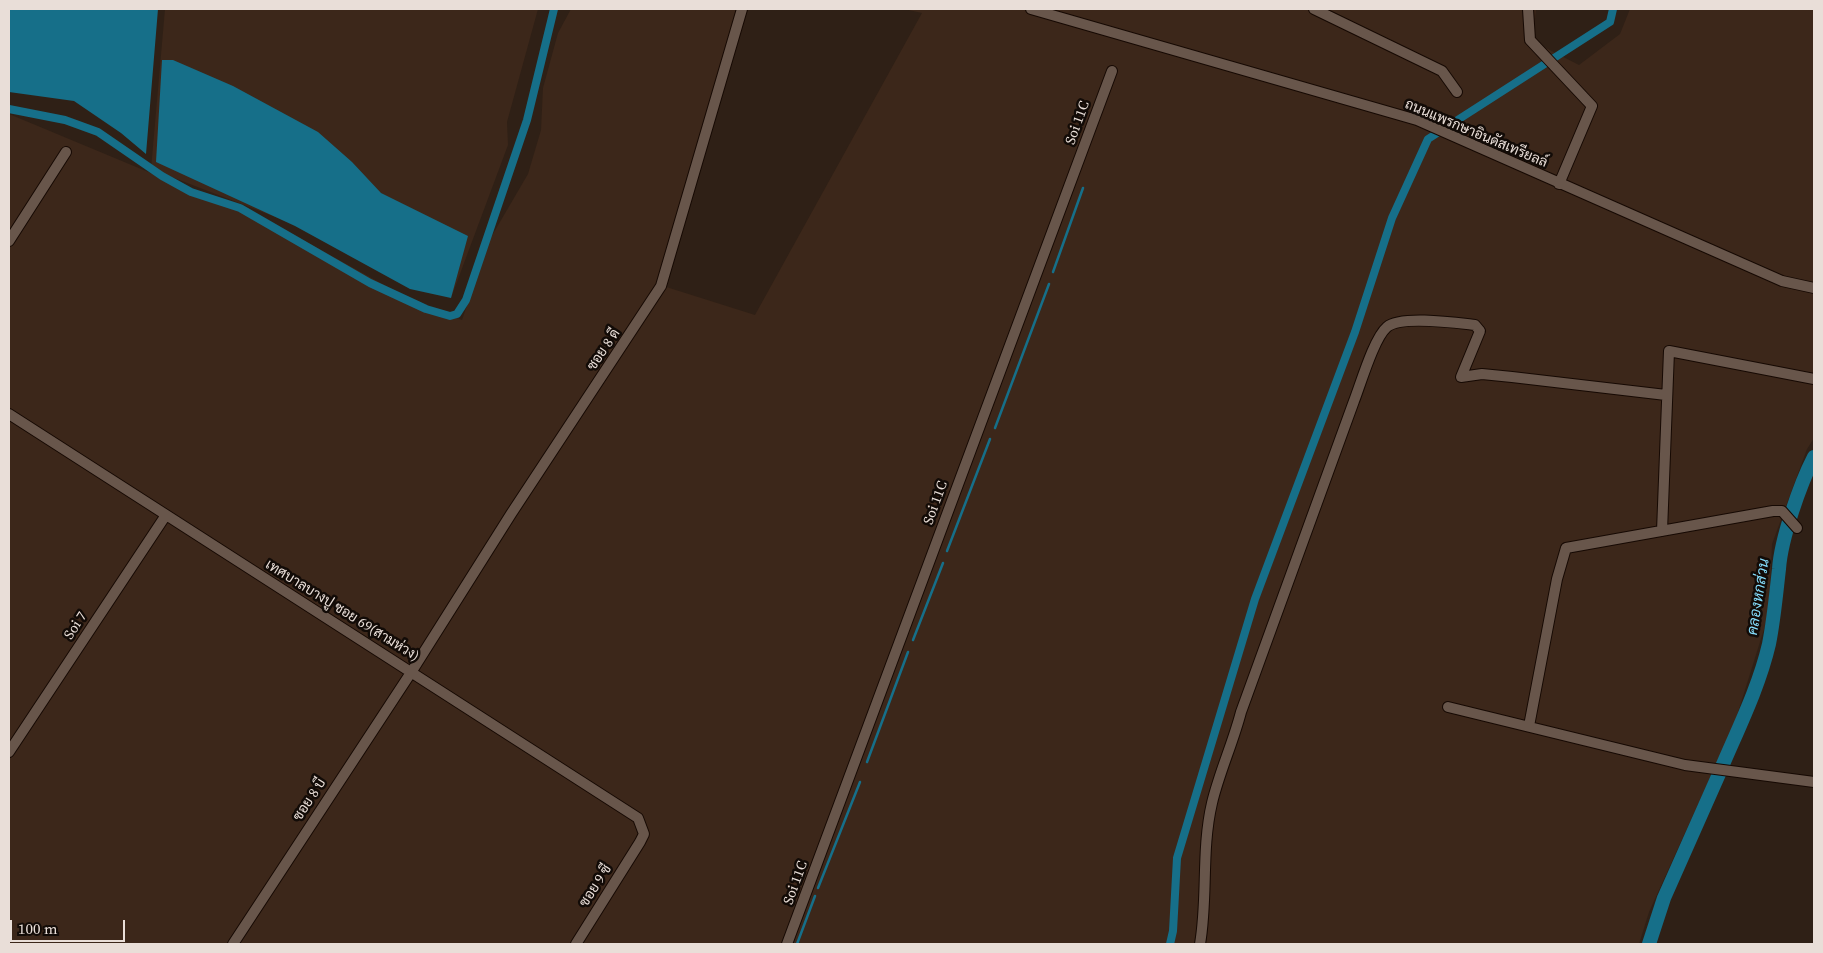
<!DOCTYPE html>
<meta charset="utf-8">
<style>
body{margin:0}
#map{position:relative;width:1823px;height:953px;overflow:hidden;background:#2f2016;font-family:"Source Serif 4",serif}
canvas{display:block}
.frame{position:absolute;inset:0;border:10px solid #e9ded8;pointer-events:none}
.scale{position:absolute;left:10px;top:920px;width:115px;height:22px;box-sizing:border-box;border:2px solid #e9ded8;border-top:0;padding-left:6px;font-size:15px;line-height:18px;white-space:nowrap;color:#e9ded8;-webkit-text-stroke:4px #120b07;paint-order:stroke}
</style>
<div id="map">
<canvas width="1823" height="953"></canvas>
<div class="frame"></div>
<div class="scale">100 m</div>
</div>
<script>
const g = document.querySelector('canvas').getContext('2d');
g.lineJoin = 'round';
function fill(path, color) {
  g.fillStyle = color;
  g.fill(path, 'evenodd');
}
function stroke(path, color, width, dash) {
  g.strokeStyle = color;
  g.lineWidth = width;
  g.lineCap = dash ? 'butt' : 'round';
  g.setLineDash(dash || []);
  g.stroke(path);
}
function label(font, color, halo, rows, align = 'center') {
  g.font = font + ' "Source Serif 4",Sarabun,serif';
  g.lineWidth = 5;
  g.setLineDash([]);
  g.textBaseline = 'middle';
  g.strokeStyle = halo;
  g.fillStyle = color;
  for (const [text, x, y, turn = 0] of rows) {
    g.save();
    g.translate(x, y);
    g.rotate((+turn || 0) * Math.PI / 180);
    g.textAlign = isNaN(turn) ? turn : align;
    if (halo) g.strokeText(text, 0, 0);
    g.fillText(text, 0, 0);
    g.restore();
  }
}
const built = new Path2D(`
 M165,9h373l-31,113 1,23 -57,153 -168,-78 -132,-51z
 M571,9h166l-77,276 95,30 167,-302 -18,-4h632l-3,29 1,4 45,23 41,-31 10,-25h184v429l-7,11 -35,95 -3,69 -35,112 -85,187 -10,32h-1630v-830l269,112 126,70 58,24 28,-81 38,-65 13,-44 2,-42 15,-55z`);
const water = new Path2D(`
 M9,9h149l-12,145 -25,-21 -47,-32 -65,-9z
 M162,60h11l60,26 85,46 34,30 29,31 87,43 -17,62 -41,-9 -115,-63 -139,-64z`);
const stream = new Path2D(`
 M1053,272l30,-84
 M995,428l54,-144
 M947,551l43,-112
 M913,640l30,-77
 M867,762l41,-110
 M818,888l42,-106
 M797,944l18,-48`);
const canal = new Path2D(`
 M9,109l56,11 33,12 64,44 29,16 49,16 130,75 56,26 24,7 7,-2 9,-14 61,-180 27,-111
 M1170,944l3,-13 4,-73 78,-259 100,-267 37,-114 36,-79 182,-117 3,-13`);
const river = new Path2D(`
 M1721,769c17,-40 38,-82 48,-125 5,-25 7,-49 10,-75 2,-30 21,-85 35,-112
 M1649,944l15,-46 55,-124`);
const minor = new Path2D(`
 M1031,9l386,111 365,161 32,7
 M1314,9l128,62 15,21
 M1528,9l2,31 62,66 -33,78
 M9,241l57,-89
 M9,414l629,404 6,16 -4,8 -64,102
 M1662,531l7,-180 145,28
 M1448,707l237,58 129,17
 M1529,726l28,-147 9,-31 207,-37h9l15,17
 M9,752l157,-237
 M233,944l179,-273 99,-157 150,-228 81,-277
 M787,944l325,-873
 M1200,944c8,-46 1,-94 12,-141 7,-30 21,-60 29,-91l113,-311c7,-18 20,-63 33,-74 14,-12 70,-4 88,-2l5,6 -19,46 21,-3 30,3 154,18`);
const streetNames = [
 ["Soi 11C",1078,123,-70],
 ["ถนนแพรกษาอินดัสเทรียลล์",1476,134,23],
 ["ซอย 8 ดี",604,350,-56],
 ["Soi 11C",936,503,-70],
 ["เทศบาลบางปู ซอย 69(สามห่วง)",342,611,32],
 ["Soi 7",76,626,-57],
 ["ซอย 8 บี",310,800,-57],
 ["Soi 11C",796,883,-70],
 ["ซอย 9 ซี",596,886,-57]
];
const waterNames = [
 ["คลองหกส่วน",1759,597,-81]
];
fill(built, '#3c271a');
fill(water, '#166f89');
stroke(stream, '#166f89', 2.5);
stroke(canal, '#166f89', 8);
stroke(river, '#166f89', 14);
stroke(minor, '#160903', 12);
stroke(minor, '#68564b', 10);
label('14px', '#e9ded8', '#120b07', streetNames);
label('italic 15px', '#85dcfb', '#120b07', waterNames);
</script>
